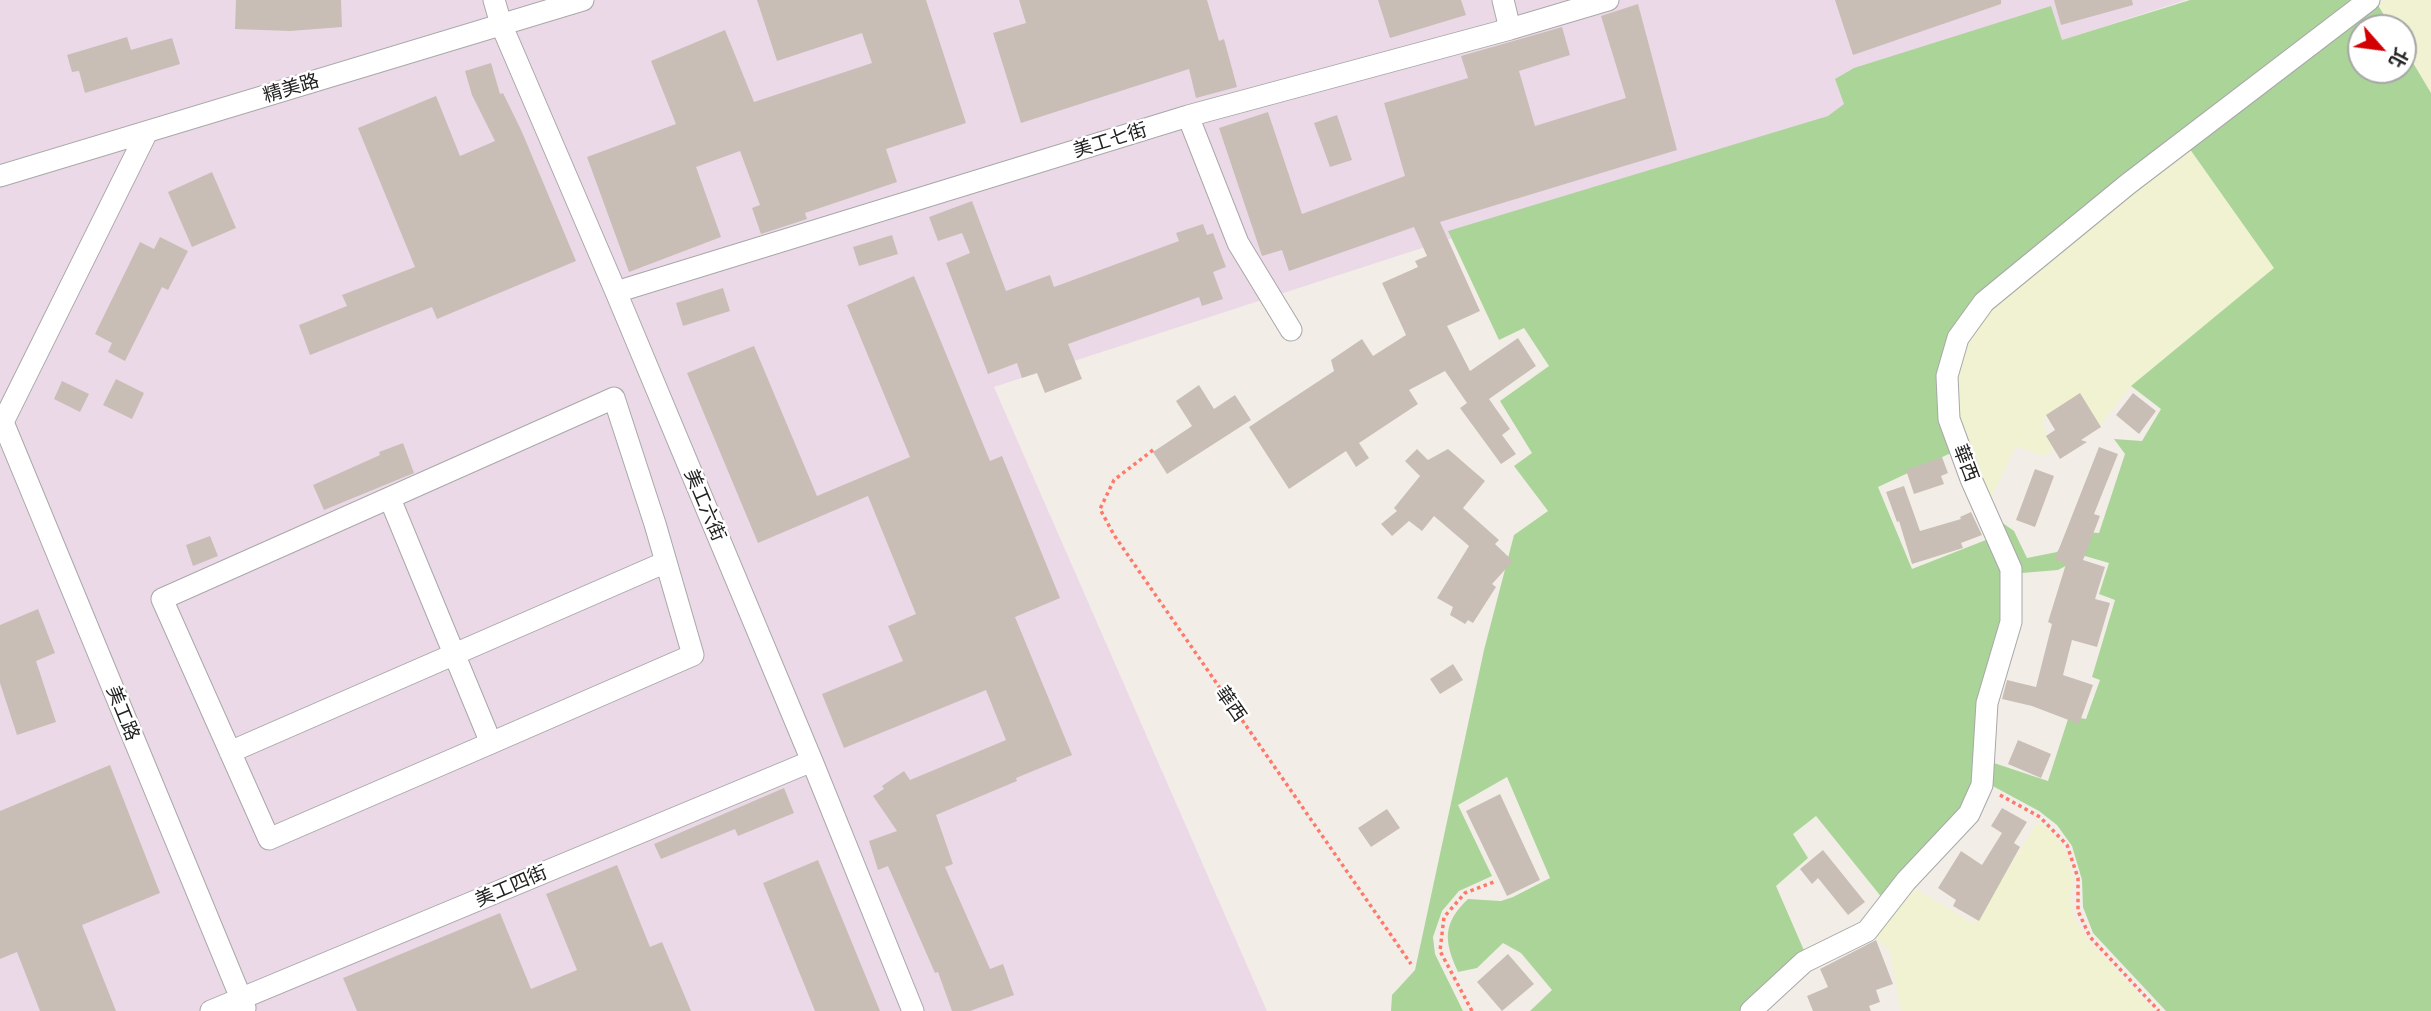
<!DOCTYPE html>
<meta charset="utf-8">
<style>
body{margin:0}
#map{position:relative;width:2431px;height:1011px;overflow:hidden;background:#f2eee7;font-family:Ubuntu,"Noto Sans TC",sans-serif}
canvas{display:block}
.north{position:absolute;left:2347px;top:14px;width:70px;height:70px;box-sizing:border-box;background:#fff;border:2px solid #a6a6a6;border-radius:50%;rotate:118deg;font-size:19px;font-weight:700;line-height:28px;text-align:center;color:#212121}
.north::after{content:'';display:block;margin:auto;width:24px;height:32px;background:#d20003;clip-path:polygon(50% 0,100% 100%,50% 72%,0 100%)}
</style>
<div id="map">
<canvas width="2431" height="1011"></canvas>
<div class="north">北</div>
</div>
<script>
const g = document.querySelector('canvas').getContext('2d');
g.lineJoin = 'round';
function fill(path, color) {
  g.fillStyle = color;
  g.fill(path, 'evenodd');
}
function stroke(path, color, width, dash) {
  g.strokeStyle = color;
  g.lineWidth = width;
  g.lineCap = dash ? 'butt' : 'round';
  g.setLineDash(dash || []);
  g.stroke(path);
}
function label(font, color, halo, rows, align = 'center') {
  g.font = font + ' Ubuntu,"Noto Sans TC",sans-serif';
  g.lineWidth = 5;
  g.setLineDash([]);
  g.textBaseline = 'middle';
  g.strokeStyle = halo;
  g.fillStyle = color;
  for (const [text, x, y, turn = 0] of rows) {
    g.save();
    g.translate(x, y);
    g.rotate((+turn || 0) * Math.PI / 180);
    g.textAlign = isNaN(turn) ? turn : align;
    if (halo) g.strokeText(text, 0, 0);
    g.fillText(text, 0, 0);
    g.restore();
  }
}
const industrial = new Path2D(`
 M0,0h2186l-1192,387 273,624h-1267z`);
const farmland = new Path2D(`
 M2384,0h47v93l-28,-47v-18h-11l-14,-24z
 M2187,145l88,123 -144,118 -32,41 -20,-27 -37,19 5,16 9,12 -12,9 -28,-10 -27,56 -24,-62 -10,-40 4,-42 19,-38z
 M2038,821l14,11 14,19 8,28 -3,21 4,20 13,20 67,71h-254l-11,-59 -18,-18 39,-48 63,38z`);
const forest = new Path2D(`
 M2190,0h169l-404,327 -2,125 -75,35 34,82 79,-31 14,37 -1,48 -31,164 -8,19 -82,93 -67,-83 -23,18 15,24 -32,28 30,69 -63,56h-213l22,-21 -31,-37 -18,-10 -26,25 -19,4c-14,-31 -16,-48 10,-73l33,2 12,-4 37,-19 -43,-101 -49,28 34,71 -33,15 -17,20 -9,26 2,17 28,57h-72l1,-16 23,-25 69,-320 30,-115 34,-24 -34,-45 18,-13 -32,-52 49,-35 -25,-38 -25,12 -51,-109 380,-115 16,-12 -9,-25 19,-11 197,-62 11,34z
 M2376,2l16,26h-31v42h42v-24l28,47v918h-265l-73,-78 -10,-26 -1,-27 -10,-34 -15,-21 -18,-14 -50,-27 2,-22 57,19 21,-65 17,3 14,-39 -8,-3 23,-77 -16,-6 10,-31 -24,-7 -27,14 -36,3 -25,-54 17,12 13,27 30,-6 15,-21 27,2 26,-79 -11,-15 28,2 19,-32 -30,-23 143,-118 -87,-123z`);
const building = new Path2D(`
 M236,0h105l1,27 -52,4 -55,-2z
 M757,0h169l40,123 -80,26 11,33 -92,31 2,6 -46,15 -9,-26 8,-3 -20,-54 -44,16 25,70 -92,35 -42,-115 89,-33 -25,-63 74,-31 29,72 118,-39 -10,-30 -85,28z
 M1019,0h188l12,41 5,-2 13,48 -41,11 -7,-29 -168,54 -28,-90 33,-10z
 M1378,0h83l5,15 -76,23z
 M1835,0h166v4l-148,51z
 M2054,0h78l1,5 -72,20z
 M1638,4l39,146 -237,72 40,89 -33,15 23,45 48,-33 18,28 -47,33 21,30 -8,6 14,19 -15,10 -41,-56 7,-5 -22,-32 -36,19 9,14 -59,39 10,15 -13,9 -10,-16 -57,38 -40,-62 85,-56 -3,-11 31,-21 11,17 33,-21 -24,-52 36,-16 -3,-6 12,-5 -13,-29 -125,44 -7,-21 -20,6 -43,-128 49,-16 34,102 103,-38 -21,-73 84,-25 -7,-22 101,-29 8,28 -51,16 16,55 91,-28 -25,-82z
 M127,37l4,13 41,-12 8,26 -95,29 -6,-22 -7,1 -5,-17z
 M491,63l9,31 3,-1 19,39 54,129 -139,58 -5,-12 -122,48 -11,-30 48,-19 -5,-11 73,-28 -57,-139 78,-32 24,60 35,-15 -23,-46 -7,-24z
 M1337,115l15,45 -22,7 -16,-44z
 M212,172l24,56 -44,19 -24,-55z
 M972,201l34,90 44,-16 4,12 125,-46 -3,-8 27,-9 4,11 6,-2 13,34 -13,5 10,27 -21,7 -3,-9 -131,47 14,35 -37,14 -8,-20 -15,5 -5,-15 -29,11 -42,-111 24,-10 -8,-20 -24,8 -9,-24z
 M892,235l6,19 -39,12 -6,-19z
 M160,237l28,14 -20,39 -6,-3 -37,74 -17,-9 4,-9 -17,-9 45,-92 14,7z
 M914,276l76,185 12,-5 58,142 -45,19 57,138 -56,23 1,3 -81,34 17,49 -8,3 45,102 13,-5 11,31 -44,16h-18l-14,-39 -3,1 -47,-107 -10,4 -9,-29 28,-10 -24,-35 11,-7 -2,-3 22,-15 6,9 96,-40 -20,-50 -142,58 -22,-54 81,-33 -15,-35 28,-12 -48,-118 -110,47 -71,-170 67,-27 63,150 93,-39 -63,-152z
 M723,288l7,23 -47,15 -7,-23z
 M116,379l28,14 -12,26 -29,-14z
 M62,381l27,13 -9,18 -26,-13z
 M1199,385l15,24 21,-14 16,25 -84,54 -14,-22 39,-26 -16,-25z
 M2080,393l21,34 -20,13 6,2 -27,17 -14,-23 9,-6 -9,-15z
 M2133,393l23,18 -17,23 -23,-19z
 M403,443l11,30 -90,37 -11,-25 67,-30 -1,-3z
 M2099,447l19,7 -24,60 6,2 -17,44 22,7 -10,32 15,4 -13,44 -25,-7 -9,35 30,10 -14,39 -47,-18 -30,-7 5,-19 29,7 16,-63 -4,-2 18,-58 -11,-5z
 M1417,449l11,11 20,-11 37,32 -22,27 36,32 -4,4 18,17 -21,23 4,3 -23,36 -5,-3 -3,4 -15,-9 3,-8 -16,-9 32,-52 -35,-30 -12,15 -13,-10 -17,15 -11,-12 16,-13 -3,-3 26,-32 -15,-15z
 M1942,457l6,16 -7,3 3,8 -30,10 -8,-24z
 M2035,469l19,7 -19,51 -19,-7z
 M1904,486l16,45 41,-12 -1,-2 11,-5 11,23 -21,8 2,5 -51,16 -13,-43 -2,1 -11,-30z
 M210,536l8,20 -25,10 -7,-21z
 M38,609l17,44 -19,8 20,61 -39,13 -17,-52v-58z
 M1453,664l10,16 -23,14 -10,-15z
 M2018,740l33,14 -10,24 -33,-14z
 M110,765l50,128 -78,32 34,86h-76l-23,-59 -17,7v-148z
 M784,788l10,25 -56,23 -3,-7 -74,30 -7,-15z
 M1500,794l40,86 -33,16 -41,-85z
 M2002,808l25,14 -13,21 6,4 -41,74 -26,-15 3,-6 -18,-12 23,-37 21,14 20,-32 -11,-7z
 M1387,809l13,19 -29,19 -13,-19z
 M1823,850l42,52 -17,13 -30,-37 -6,6 -12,-15z
 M818,860l62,151h-65l-52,-128z
 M617,865l33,82 12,-5 29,69h-334l-14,-33 157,-65 31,76 46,-19 -31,-76z
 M1876,940l17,44 -17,6 4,12 -11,4 2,5h-58l-6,-15 21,-9 -8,-18z
 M1508,954l26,30 -32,27 -25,-29z`);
const path = new Path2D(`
 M1153,450l-39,30 -14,29 14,26 297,429
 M2000,795l40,22 27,28 11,33v33l12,26 69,74
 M1472,1011l-32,-60 4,-34 21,-24 29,-11`);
const minor = new Path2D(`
 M494,0l7,24 115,268 196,469 101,250
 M1503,0l7,29
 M1188,116l50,127 53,87
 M0,176l583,-176
 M616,292l572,-176 322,-87 98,-29
 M0,415l245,593
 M3,422l144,-290
 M390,499l101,244 -222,96 -107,-240 452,-201 41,126 38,131 -202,88
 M230,752l436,-190
 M211,1011l601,-250
 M1751,1011l53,-49 63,-31 39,-50 63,-67 13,-29 5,-82 24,-81v-53l-40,-90 -22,-60 -2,-43 11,-38 26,-36 144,-118 241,-184`);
const streetNames = [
 ["精美路",291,88,-17],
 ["美工七街",1110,140,-17],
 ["華西",1966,463,69],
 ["美工六街",705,505,67],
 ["華西",1231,704,55],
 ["美工路",123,713,68],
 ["美工四街",511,886,-23]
];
fill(industrial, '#ecd9e8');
fill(farmland, '#f0f2d2');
fill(forest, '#abd499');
fill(building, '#c8beb6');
stroke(minor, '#a8a8a8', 23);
stroke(path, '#ff796b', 3.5, [3.5, 3.5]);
stroke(minor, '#fff', 21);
label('19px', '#212121', '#fff', streetNames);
</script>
